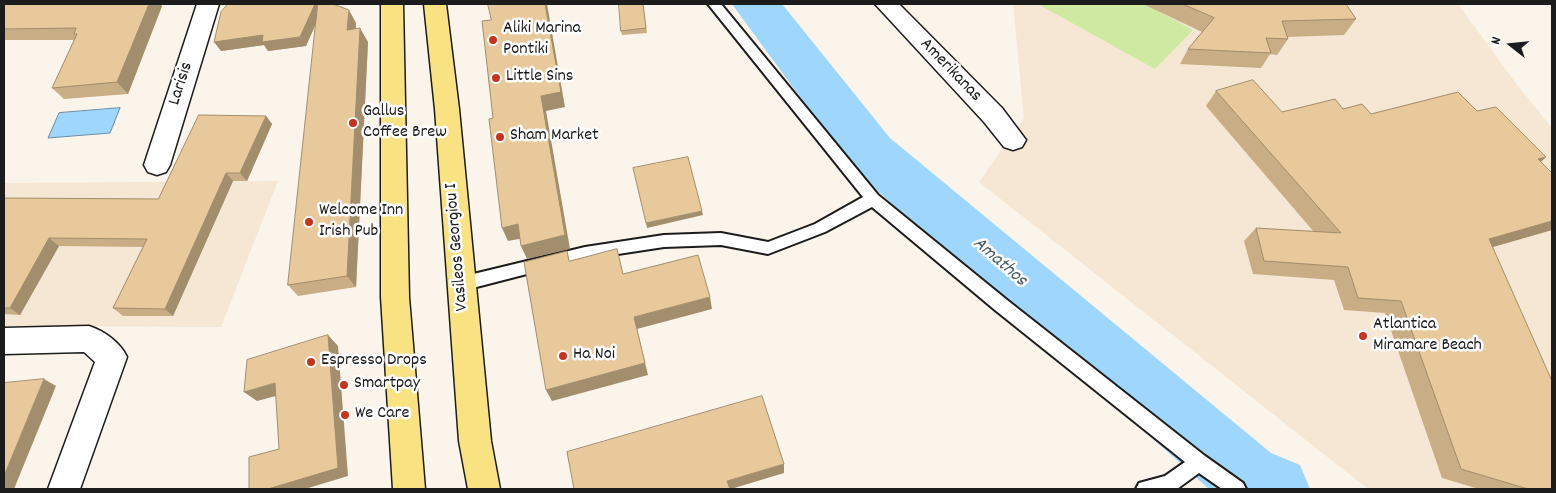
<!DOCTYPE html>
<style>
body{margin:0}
#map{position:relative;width:1556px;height:493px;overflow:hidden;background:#faf4eb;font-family:Dekko,sans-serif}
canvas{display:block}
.frame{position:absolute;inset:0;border:5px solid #1c1c1c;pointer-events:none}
.north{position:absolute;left:1486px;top:20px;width:50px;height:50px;-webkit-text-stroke:4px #fff;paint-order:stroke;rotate:286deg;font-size:14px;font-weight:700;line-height:20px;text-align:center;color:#1c1c1c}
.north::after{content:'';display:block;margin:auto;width:18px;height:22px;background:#1c1c1c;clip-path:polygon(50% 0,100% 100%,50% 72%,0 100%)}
</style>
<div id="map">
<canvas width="1556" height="493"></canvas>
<div class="frame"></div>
<div class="north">N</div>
</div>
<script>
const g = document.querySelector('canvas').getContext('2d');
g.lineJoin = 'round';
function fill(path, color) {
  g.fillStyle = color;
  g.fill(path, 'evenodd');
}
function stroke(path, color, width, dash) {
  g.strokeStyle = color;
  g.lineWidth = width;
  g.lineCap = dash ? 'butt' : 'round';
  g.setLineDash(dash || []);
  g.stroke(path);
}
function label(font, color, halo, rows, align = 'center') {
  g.font = font + ' Dekko,sans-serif';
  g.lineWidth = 5;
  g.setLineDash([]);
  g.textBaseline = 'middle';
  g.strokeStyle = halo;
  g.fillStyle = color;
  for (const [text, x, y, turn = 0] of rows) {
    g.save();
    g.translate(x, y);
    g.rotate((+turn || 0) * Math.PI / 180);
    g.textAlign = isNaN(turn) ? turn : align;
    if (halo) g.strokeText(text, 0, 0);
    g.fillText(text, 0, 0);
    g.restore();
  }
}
const built = new Path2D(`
 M1013,4h445l60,82 34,42v361h-184l-389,-307 45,-64z
 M278,181l-57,146 -217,-1v-143z`);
const green = new Path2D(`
 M1038,4h107l48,26 -38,39z`);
const water = new Path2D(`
 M120,108l-10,25 -62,5 11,-25z`);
const river = new Path2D(`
 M732,4h50l108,134 381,315 29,12 10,24h-101l-357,-321z`);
const lane = new Path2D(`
 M708,4h13l157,191 129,105 198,156 38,27 3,6h-24l-23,-16 -22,16h-41l3,-6 26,-7 20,-14 -190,-152 -123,-103 -47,25 -57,22 -47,-9 -57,2 -79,12 -124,32 -5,-2 -3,-5 3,-5 5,-2 124,-30 79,-12 57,-2 47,9 47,-18 48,-27z`);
const street = new Path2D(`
 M197,4h22l-49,161 -4,7 -9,3 -9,-3 -4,-7z
 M875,4h24l103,104 24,32 -4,7 -9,3 -9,-3 -20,-25z
 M89,326c15,5 31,16 38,31l-47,132h-32l47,-127 -11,-10 -80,2v-26z`);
const primary = new Path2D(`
 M381,4h22l6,293 16,192h-32l-12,-192z
 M424,4h22l13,105 32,332 9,48h-32l-9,-48 -24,-332z`);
const wall = new Path2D(`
 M4,4h156l2,2 -34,88 -64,5 -12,-11 22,-48h-70z
 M643,4l4,29 -25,2 -1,-4z
 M1143,4h203l10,15 -12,16 -57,2 1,2 -11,16 -7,-1 -9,14 -81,-4 8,-15 14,-17z
 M221,12l135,11v6l12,13 -12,245 -58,9 -10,-11 28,-262 -10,23 -38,5 -4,-6 -43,6z
 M1216,91l66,21 61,-3 28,5 106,-3 69,46 -5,5 11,68 -60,17 60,242h-73l-37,-11 -57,-165 -41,-3 -10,-30 -81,-6 -9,-33 12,-13 58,4 -108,-126z
 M266,116l6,8 -25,57h-14l-60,135h-50l-10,-8 30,-61 -84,-1 -39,69 -16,-1v-116l154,1z`);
const shadedWall = new Path2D(`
 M149,4h11l2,2 -34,88 -11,-12z
 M315,4h3l4,6 -16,36 -38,5 -4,-6 -43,6 -7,-9 49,-7z
 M545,4h2l18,103 -19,4 24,138 -43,10 -6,-13 20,-150z
 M349,10l7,13 -1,21 -8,-14z
 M360,28l8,14 -12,245 -9,-11z
 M266,116l6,8 -25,57 -7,-8z
 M1546,157l-17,15 9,-13z
 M226,173l7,8 -60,135 -8,-7z
 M702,211l1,4 -56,13 -1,-5z
 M1552,221v9l-80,23 17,-14z
 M518,224l6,14 -16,3 -6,-13z
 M49,238l10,8 -39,69 -10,-7z
 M710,297l2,12 -75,20 11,46 -96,26 -6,-11 88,-73z
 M328,335l10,11 10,130 -43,13h-37z
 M44,379l12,7 -42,103h-10v-13z
 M275,383l12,10 -30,8 -13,-9z
 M784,464v9l-53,16h-2l-2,-8z`);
const building = new Path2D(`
 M4,4h145l-32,78 -65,6 25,-54h-3l2,-6 -72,1z
 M228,4h87l-15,33 -38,5 1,-7 -49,7 7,-30z
 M318,4h15l16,6 -2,20 13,-2 -13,248 -59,9z
 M488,4h57l16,88 -20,4 24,139 -44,11 -3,-22 -16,4 -13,-109 4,-1 -11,-97 9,-1z
 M619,4h24l3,24 -25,3z
 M1183,4h163l10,15 -74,2 6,18 -22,-1 5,15 -83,-4 26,-31z
 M1253,80l29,32 53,-13 8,10 19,-5 9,10 87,-22 19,19 19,-4 50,50 -8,2 14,14v48l-63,18 63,142v108h-24l-67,-20 -60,-168 -43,-3 -10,-31 -84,-6 -8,-33 85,5 -125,-142z
 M199,115l67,1 -26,57h-14l-61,136 -52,-1 34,-69 -98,-1 -39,70h-6v-110l154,1z
 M688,157l14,54 -56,12 -13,-55z
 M617,249l6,25 75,-19 12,42 -76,20 11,46 -99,27 -22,-128 43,-11 2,10z
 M328,335l10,133 -70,21h-19v-32l30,-8 -4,-66 -31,9 3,-32z
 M44,379l-40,97v-93z
 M762,396l22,68 -57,17 3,8h-156l-7,-37z`);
const markers = [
 [493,40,5,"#c8321e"],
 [496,78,5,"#c8321e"],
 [353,123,5,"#c8321e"],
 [500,137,5,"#c8321e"],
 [309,222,5,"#c8321e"],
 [1363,336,5,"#c8321e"],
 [563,356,5,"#c8321e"],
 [311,362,5,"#c8321e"],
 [344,385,5,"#c8321e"],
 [345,415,5,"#c8321e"]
];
const poiNames = [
 ["Aliki Marina",503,30],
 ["Pontiki",503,51],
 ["Little Sins",506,78],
 ["Gallus",363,113],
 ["Coffee Brew",363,134],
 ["Sham Market",510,137],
 ["Welcome Inn",319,212],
 ["Irish Pub",319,233],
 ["Atlantica",1373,326],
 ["Miramare Beach",1373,347],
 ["Ha Noi",573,356],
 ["Espresso Drops",321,362],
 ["Smartpay",354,385],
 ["We Care",355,415]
];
const streetNames = [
 ["Amerikanas",950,71,46],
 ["Larisis",182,84,-72],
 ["Vasileos Georgiou I",458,247,-95]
];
const waterNames = [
 ["Amathos",999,263,41]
];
fill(built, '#f5e7d3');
fill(green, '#ceeaa0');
fill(water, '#9ed6fd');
stroke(water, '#6a8ca3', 1);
fill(river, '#9ed6fd');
stroke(lane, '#1c1c1c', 4);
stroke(street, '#1c1c1c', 3);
stroke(primary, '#1c1c1c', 3);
fill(lane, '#fff');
fill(street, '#fff');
fill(primary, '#f8e281');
fill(wall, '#c8ad85');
fill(shadedWall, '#a28d6c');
fill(building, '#e8c99b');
stroke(building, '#a28d6c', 1);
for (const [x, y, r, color] of markers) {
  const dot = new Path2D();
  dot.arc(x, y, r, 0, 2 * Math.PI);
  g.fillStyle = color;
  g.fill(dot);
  stroke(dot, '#fff', 2);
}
label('18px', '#1c1c1c', '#fff', poiNames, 'left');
label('18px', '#1c1c1c', '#fff', streetNames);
label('italic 19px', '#4a5d6b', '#fff', waterNames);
</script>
